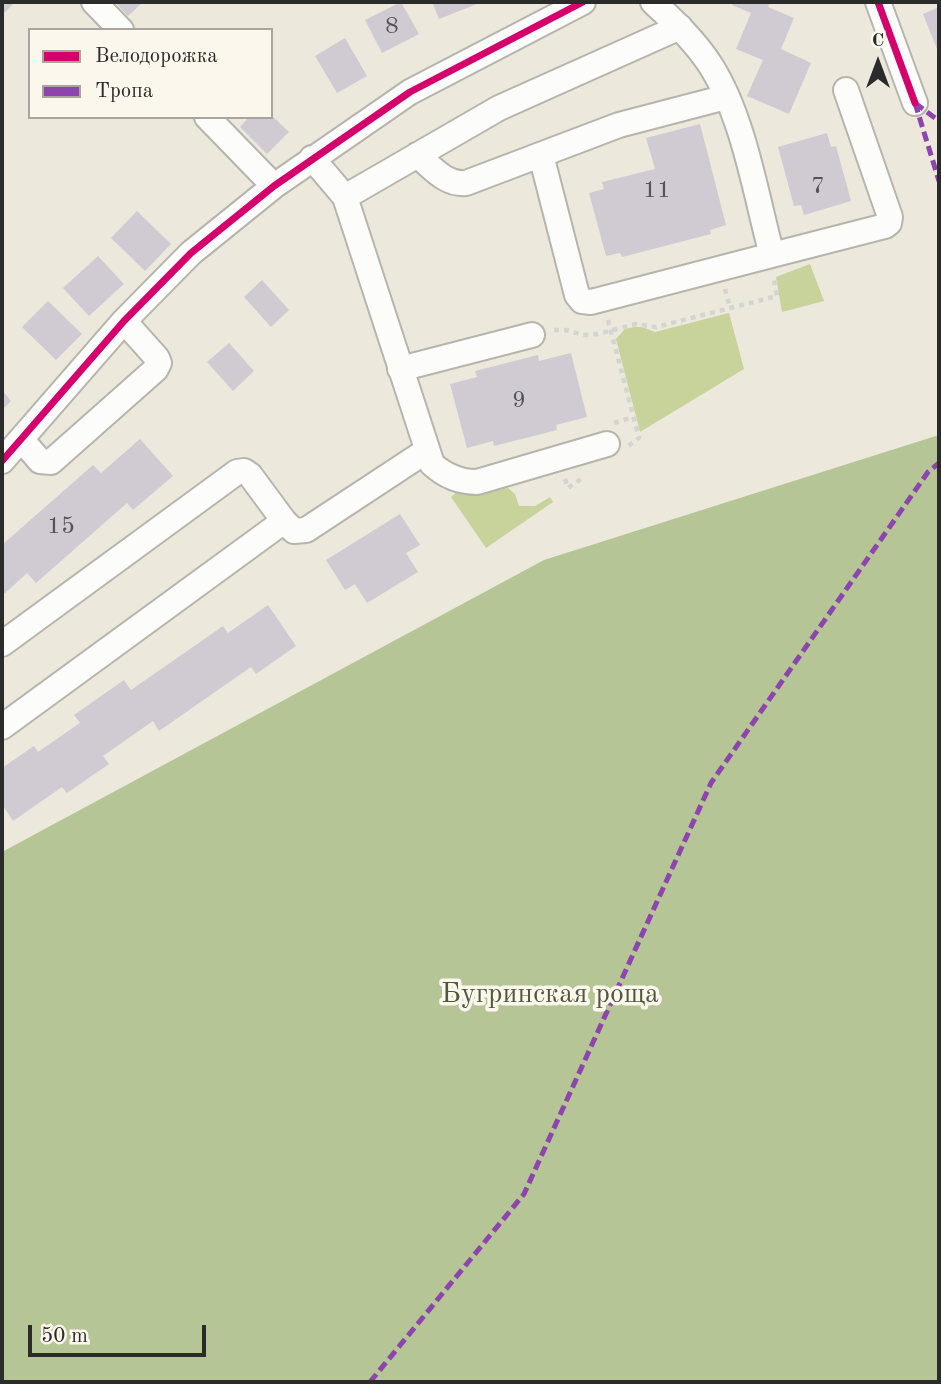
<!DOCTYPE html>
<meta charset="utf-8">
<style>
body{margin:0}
#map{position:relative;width:941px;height:1384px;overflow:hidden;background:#ece8db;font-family:"Old Standard TT",serif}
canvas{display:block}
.frame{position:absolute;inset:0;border:4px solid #2b2b2b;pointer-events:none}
.legend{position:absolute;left:28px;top:28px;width:245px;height:91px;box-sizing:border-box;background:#fbf7ec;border:2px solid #a8a59f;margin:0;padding:9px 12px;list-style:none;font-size:21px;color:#2b2b2b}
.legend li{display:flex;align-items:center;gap:14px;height:35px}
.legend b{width:35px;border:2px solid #a8a59f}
.north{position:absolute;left:843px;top:28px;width:70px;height:70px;-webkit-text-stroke:5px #fbf7ec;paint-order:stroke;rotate:0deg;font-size:19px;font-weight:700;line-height:28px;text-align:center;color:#2b2b2b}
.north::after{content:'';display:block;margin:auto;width:24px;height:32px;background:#2b2b2b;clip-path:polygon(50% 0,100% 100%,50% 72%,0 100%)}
.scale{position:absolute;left:28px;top:1325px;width:178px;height:32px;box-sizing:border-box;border:4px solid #2b2b2b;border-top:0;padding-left:9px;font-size:21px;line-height:24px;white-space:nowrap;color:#2b2b2b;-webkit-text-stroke:5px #fbf7ec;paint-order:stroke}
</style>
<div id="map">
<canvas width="941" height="1384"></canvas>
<div class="frame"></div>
<ul class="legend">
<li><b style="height:9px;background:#d6006c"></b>Велодорожка</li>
<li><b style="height:9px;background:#8e44ad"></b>Тропа</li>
</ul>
<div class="north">С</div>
<div class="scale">50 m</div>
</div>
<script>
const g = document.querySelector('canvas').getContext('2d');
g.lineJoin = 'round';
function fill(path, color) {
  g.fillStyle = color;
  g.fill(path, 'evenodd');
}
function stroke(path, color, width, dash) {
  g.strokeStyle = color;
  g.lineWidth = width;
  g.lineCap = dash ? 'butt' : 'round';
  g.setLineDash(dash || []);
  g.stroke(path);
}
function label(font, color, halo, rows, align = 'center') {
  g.font = font + ' "Old Standard TT",serif';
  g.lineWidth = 7;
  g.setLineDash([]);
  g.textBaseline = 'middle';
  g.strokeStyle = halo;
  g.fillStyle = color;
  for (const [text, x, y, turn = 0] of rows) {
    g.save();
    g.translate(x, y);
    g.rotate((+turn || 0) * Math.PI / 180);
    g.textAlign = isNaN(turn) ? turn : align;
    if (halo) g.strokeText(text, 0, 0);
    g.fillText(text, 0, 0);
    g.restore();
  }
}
const green = new Path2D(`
 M810,264l14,37 -42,11 -6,-35z
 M729,313l15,56 -104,63 -24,-93 9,-10 9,-2h8l13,5z
 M508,488l7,6 4,12h16l15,-9 3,5 -67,46 -35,-51 6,-5 14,2z`);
const forest = new Path2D(`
 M939,435v947h-937v-530l542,-292z`);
const building = new Path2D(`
 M2,2h13l-13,13z
 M115,2h28l-15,14z
 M401,2l18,32 -37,19 -17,-33z
 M432,2h50l-43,17z
 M733,2h37l-2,5 26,11 -13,31 30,14 -22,51 -42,-18 16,-36 -27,-11 15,-36 -19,-8z
 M939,7v47l-16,-40z
 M345,38l22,38 -30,17 -22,-37z
 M271,115l18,17 -22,22 -27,-27 9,-10h22z
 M700,124l26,101 -16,5 1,4 -89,23 -2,-4 -14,3 -17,-63 15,-4 -2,-7 53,-13 -9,-31z
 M827,133l4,14 5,-1 15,55 -47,14 -3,-10 -7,1 -16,-59z
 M137,211l34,33 -26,27 -34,-33z
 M98,256l26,28 -35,32 -26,-28z
 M262,280l27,30 -18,17 -27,-30z
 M48,301l34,33 -26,26 -34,-33z
 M229,343l25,28 -21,20 -26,-29z
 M571,353l16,64 -31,8 1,5 -63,16 -1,-5 -26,7 -17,-64 27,-7 -2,-6 63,-16 1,6z
 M2,390l9,11 -9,9z
 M140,439l33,37 -40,34 -6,-7 -91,80 -9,-10 -25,23v-51l91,-80 8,8z
 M400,514l20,31 -14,8 12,19 -51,31 -12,-19 -10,6 -19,-30z
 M268,605l28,41 -40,28 -5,-7 -92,64 -6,-10 -50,35 6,8 -42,29 -5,-6 -49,34 -11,-17v-36l32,-22 4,6 42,-29 -6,-8 50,-35 7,10 92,-64 5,7z`);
const path = new Path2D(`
 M725,289l5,19
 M608,320l31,118 -11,8
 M554,330h12l17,5 15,-1 37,-10 21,3 121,-31 -4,-20
 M614,423l19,-6
 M565,479l3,9 16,-11`);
const minor = new Path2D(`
 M94,2l27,28
 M878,2l37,101
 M207,117l67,69
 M417,155c15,12 28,30 49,28l153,-58 107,-28
 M541,155l36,140 5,6 9,1 181,-47c-16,-59 -28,-137 -61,-189 -15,-24 -37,-45 -58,-64
 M312,158l33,39 87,267c13,12 27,18 45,18l130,-38
 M345,197l154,-89 181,-81
 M772,255l113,-29 4,-3 1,-6 -44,-127
 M400,369l132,-34
 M21,439l19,22 11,1 105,-93 3,-6 -2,-5 -33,-37
 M2,461l122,-140 67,-68 83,-67 136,-94 173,-90
 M2,644l235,-172 7,-1 6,4 34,46
 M2,727l282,-206 10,10 12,-1 120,-79`);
const quiet = new Path2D(`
 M915,103l24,78
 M915,103l24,18
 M370,1382l154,-188 187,-411 217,-311 11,-9`);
const cycleway = new Path2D(`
 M878,2l37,101
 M2,461l122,-140 67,-68 83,-67 136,-94 173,-90`);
const numberNames = [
 ["8",392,27],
 ["7",818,187],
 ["11",657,191],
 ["9",519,401],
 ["15",61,527]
];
const parkNames = [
 ["Бугринская роща",550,995]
];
fill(green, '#c8d39b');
fill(forest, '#b5c595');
fill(building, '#d0cad3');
stroke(minor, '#b6b4ac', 28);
stroke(path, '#d4d4d0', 4.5, [5, 5]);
stroke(minor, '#fcfcfa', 24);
stroke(quiet, '#8e44ad', 5, [10, 5]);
stroke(cycleway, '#d6006c', 7);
label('24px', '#545355', null, numberNames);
label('28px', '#51583d', '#fbf7ec', parkNames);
</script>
